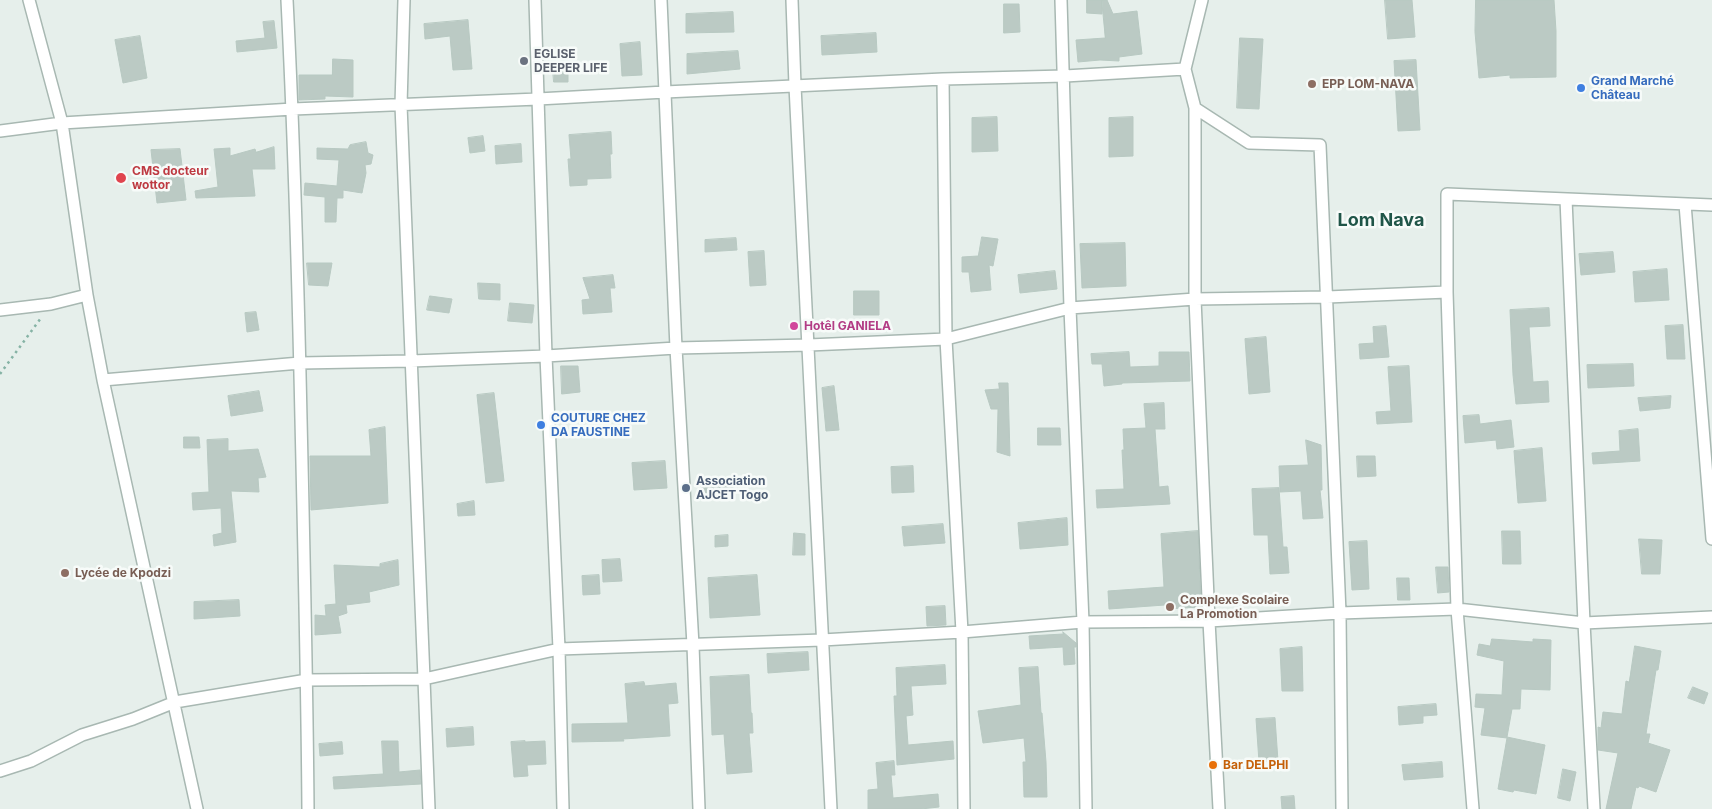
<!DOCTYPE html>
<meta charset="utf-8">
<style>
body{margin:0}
canvas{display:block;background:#e6efeb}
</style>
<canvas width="1712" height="809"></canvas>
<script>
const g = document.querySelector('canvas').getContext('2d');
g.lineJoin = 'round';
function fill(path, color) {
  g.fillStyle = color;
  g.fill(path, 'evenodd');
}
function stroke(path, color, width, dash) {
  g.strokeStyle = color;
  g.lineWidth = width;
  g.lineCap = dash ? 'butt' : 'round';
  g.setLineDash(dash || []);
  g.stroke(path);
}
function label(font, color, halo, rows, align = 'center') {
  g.font = font + ' Inter,sans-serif';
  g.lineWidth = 5;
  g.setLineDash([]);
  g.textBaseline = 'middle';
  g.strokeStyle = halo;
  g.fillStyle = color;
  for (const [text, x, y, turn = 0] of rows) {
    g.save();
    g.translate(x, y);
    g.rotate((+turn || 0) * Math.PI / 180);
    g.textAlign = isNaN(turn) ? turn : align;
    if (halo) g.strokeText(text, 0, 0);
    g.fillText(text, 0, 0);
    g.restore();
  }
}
const building = new Path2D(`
 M1087,0h15v14l-15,-1z
 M1102,0h5l6,14 24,-3 5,43 -23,3v4l-19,-1 -22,2 -2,-22 29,-2z
 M1385,0h27l3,37 -27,2z
 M1476,0h78l2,31v46l-46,1v-3l-31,3 -4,-46z
 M1004,4h15l1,28 -16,1z
 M733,12l1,20 -48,1v-19z
 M468,20l4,49 -19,1 -3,-34 -25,3 -1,-15z
 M274,21l3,27 -40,4 -1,-11 29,-3 -2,-16z
 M876,33l1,19 -55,3 -1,-19z
 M140,36l7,42 -24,5 -8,-43z
 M1240,38l23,1 -4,70 -22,-1z
 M640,42l2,33 -20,1 -2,-32z
 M738,51l2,18 -53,5v-20z
 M333,59l20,1v37l-28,-1v3l-26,1v-25h33z
 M1416,60l4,70 -22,1 -4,-70z
 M553,70h15v12h-14z
 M997,117l1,34 -26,1v-34z
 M1133,117v39l-24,1v-39z
 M611,132l1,22h-2l1,24 -24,1v6l-17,1 -2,-27h3l-2,-24z
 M483,136l2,15 -15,2 -2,-15z
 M366,142l2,11 5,2 -2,9 -6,1 1,8 -4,20 -19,-3v8h-6l-1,24h-11v-25l-21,-2 1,-12 32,3 2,-26 -22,-1v-11l31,1 2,-4z
 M521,144l1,18 -26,2 -1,-18z
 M274,147l1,22h-23l3,27 -59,2 -1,-7 23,-4 -4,-38 16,-1v8l25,-7 1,3z
 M180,149l6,51 -29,3 -6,-53z
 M982,237l16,2 -5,27 -4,-1 2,25 -20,2 -2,-20h-7v-15l16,-1z
 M736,238l1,12 -32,2v-12z
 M1125,243l1,43 -44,2 -2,-44z
 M764,251l2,34 -16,1 -2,-34z
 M1613,252l2,20 -34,3 -2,-21z
 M307,263h25l-4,23 -19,-1z
 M1667,269l2,31 -34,2 -2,-30z
 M1055,271l2,18 -37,4 -2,-18z
 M613,275l2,13h-5l2,24 -29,2 -1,-14 8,-1 -7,-21z
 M478,283l22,1v16l-21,-1z
 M854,291h25v24h-25z
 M430,296l22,3 -3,14 -22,-3z
 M510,303l24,2 -2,18 -24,-2z
 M1549,308l1,18 -21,1 4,55 15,-1 1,21 -33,2 -3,-29 -3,-65z
 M256,312l3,18 -12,2 -2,-19z
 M1683,325l2,34h-18l-2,-33z
 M1386,326l3,31 -29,2 -1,-15 15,-1 -1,-16z
 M1266,337l4,55 -21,2 -4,-55z
 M1129,352l1,15 29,-1v-14h30l1,29 -68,2v1l-18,2 -2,-22h-10l-1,-10z
 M1633,364l1,22 -46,2 -1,-23z
 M561,366h17l2,26 -18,2z
 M1409,366l3,56 -35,2 -1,-12 15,-1 -3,-44z
 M999,383h9l2,73 -13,-4 1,-43h-7l-6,-19 14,-1z
 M834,386l5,44 -13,1 -4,-43z
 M259,391l4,20 -32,5 -3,-20z
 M494,393l10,88 -18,2 -9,-88z
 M1671,396l-1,12 -30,3 -2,-13z
 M1164,403l1,26h-10l4,58 9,-1 2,18 -73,4 -1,-18 28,-1 -2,-39h2l-1,-21 23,-1 -2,-24z
 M1479,415l1,9 31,-4 3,27 -17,2 -1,-9 -31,3 -2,-27z
 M385,427l3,76 -77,7 -1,-54h61l-2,-26z
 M1038,428h22l1,17h-23z
 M1638,429l2,32 -47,3 -1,-11 28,-2 -1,-20z
 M184,437h15l1,11h-16z
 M228,439v12l30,-2 8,28 -8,1 1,14 -28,-1 5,51 -22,4 -1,-11 9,-2 -1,-25 -28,2 -1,-17 17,-1 -2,-52z
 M1306,440l15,5 1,45h-2l3,28 -20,1 -2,-28 -21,1 -1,-26 29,-1z
 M1542,448l4,53 -28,2 -4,-52z
 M1357,456h18l1,20 -18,1z
 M665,461l2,27 -33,2 -2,-27z
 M913,466l1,26 -22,1 -1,-26z
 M733,478v20h-31v-19z
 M1279,488l4,59h4l2,26 -19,1 -2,-39h-14l-2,-46z
 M474,501l1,14 -17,1 -1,-12z
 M1067,518l1,27 -48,4 -2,-26z
 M943,524l2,19 -41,3 -2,-19z
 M1198,531l3,76 -35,2 -1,-4 -56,4 -1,-18 56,-4 -3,-53z
 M1502,531h18l1,33h-18z
 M794,533l11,1v21h-12z
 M728,535v11l-13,1v-11z
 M1639,539l23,1 -2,34h-18z
 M1367,541l2,48 -17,1 -3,-48z
 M620,559l2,22 -19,1 -1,-22z
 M398,560l1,25 -30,7 1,10 -24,3 1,8 -9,3 3,17 -26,2v-20l11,1 -1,-11 11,-1 -2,-39 46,2v-3z
 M1436,567h12l1,25 -11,1z
 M599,575l1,19 -17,1 -1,-19z
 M757,575l3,40 -50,3 -2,-40z
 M1397,578h12l1,22h-12z
 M239,600l1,16 -46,3v-17z
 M945,606l1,19 -19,1 -1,-19z
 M1063,632l13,11v4h-2l1,17 -11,1 -1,-18 -33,2 -1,-13 34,-2z
 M1492,639l41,3v-3l18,1 -1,50 -29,-1 -1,20h-8l-5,28 38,8 -9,49 -22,-4 -1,2 -15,-3 9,-51 -26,-3 4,-27 -10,-1 1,-13 26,1 2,-34 -27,-6 2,-11 11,2z
 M1635,646l26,5 -3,19h-2l-10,64h4l-2,9 22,7 -14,42 -17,-6 -1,2 -2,-1 -5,22h-25l12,-56 -20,-3v-23l3,1 2,-16 19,2 4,-33 3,1z
 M1302,647l1,44h-21l-2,-42z
 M808,652l1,18 -41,3 -1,-19z
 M945,665l1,19 -35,2 2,29 -7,1 2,29 45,-4 1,18 -57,6 -3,-69h3l-1,-28z
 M1038,667l3,46h1l4,49 1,35h-23l-1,-35h3l-2,-24 -41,5 -5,-32 43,-6 -2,-37z
 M749,675l2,38h1l1,20h-4l3,39 -25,2 -3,-40 -12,1 -2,-58z
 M644,682l1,4 31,-3 2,20 -10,1 2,32 -47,3 1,2 -52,1v-18l56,-1 -3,-39z
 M1693,687l15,6 -4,11 -16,-6z
 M1436,704l1,11 -14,1v7l-24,2 -1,-18z
 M1275,718l3,43 -19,1 -3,-43z
 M473,727l1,18 -27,2 -1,-18z
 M382,741h16l1,31 21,-2 1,14 -87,5 -1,-12 50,-3z
 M525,741v1l20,-1 1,23 -19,1 1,11 -14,1 -3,-35z
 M342,742l1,12 -23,2 -1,-12z
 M894,761l1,14h-4l2,23 45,-4 1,13 -18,2h-53v-19l10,-1 -2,-26z
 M1442,762l1,15 -39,3 -2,-15z
 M1563,769l13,3 -6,29 -12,-3z
 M1294,796l1,13h-13l-1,-12z`);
const path = new Path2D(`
 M0,374l41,-56`);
const street = new Path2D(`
 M29,0l33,123 25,172 16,85 94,429
 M287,0c7,139 11,279 14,419 3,130 6,260 7,390
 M535,0l11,356 13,293 4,160
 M661,0l15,348 17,297 6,164
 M792,0l3,86 36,723
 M1061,0l9,308 13,314 3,187
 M1202,0l-17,69 10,39v191l14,322 131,-8 117,-4 127,14 128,-6
 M943,79l3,260 16,293 2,177
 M1195,108l54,35 71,2 20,468 2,196
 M0,131l62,-8 231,-14 245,-10 127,-7 278,-13 122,-3 120,-7
 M1566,199l18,424 10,186
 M1685,204l27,335
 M0,310l51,-6 36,-9
 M103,380l197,-17 111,-2 135,-5 130,-8 133,-3 137,-6 124,-31 125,-9 132,-2 120,-5
 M0,771l31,-10 51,-26 51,-16 42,-17 132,-22 117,-1 -23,-574 3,-105
 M429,809l-5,-130 135,-30 263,-9 140,-8 121,-10 126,-1 10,188
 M1473,809l-16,-200 -10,-317v-98l265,11`);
const markers = [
 [524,61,5,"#6b7280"],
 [1312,84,5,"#8d6e63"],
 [1581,88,5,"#3f7fe0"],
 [121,178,6,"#e0444e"],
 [794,326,5,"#d1479c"],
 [541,425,5,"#3f7fe0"],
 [686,488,5,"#5c6f8a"],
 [65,573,5,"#8d6e63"],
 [1170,607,5,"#8d6e63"],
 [1213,765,5,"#e8710a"]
];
const worshipNames = [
 ["EGLISE",534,54],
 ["DEEPER LIFE",534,68]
];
const shopNames = [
 ["Grand Marché",1591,81],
 ["Château",1591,95],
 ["COUTURE CHEZ",551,418],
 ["DA FAUSTINE",551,432]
];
const educationNames = [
 ["EPP LOM-NAVA",1322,84],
 ["Lycée de Kpodzi",75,573],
 ["Complexe Scolaire",1180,600],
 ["La Promotion",1180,614]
];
const healthNames = [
 ["CMS docteur",132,171],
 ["wottor",132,185]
];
const hotelNames = [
 ["Hotêl GANIELA",804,326]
];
const serviceNames = [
 ["Association",696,481],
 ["AJCET Togo",696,495]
];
const foodNames = [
 ["Bar DELPHI",1223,765]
];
const districtNames = [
 ["Lom Nava",1381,221]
];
fill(building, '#bbcac4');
stroke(building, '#b8c9c2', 1);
stroke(street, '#a8b8b2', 14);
stroke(path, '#86b3a5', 2.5, [2.5, 4]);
stroke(street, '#fff', 11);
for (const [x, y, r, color] of markers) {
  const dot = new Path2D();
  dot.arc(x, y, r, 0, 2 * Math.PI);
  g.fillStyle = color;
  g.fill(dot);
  stroke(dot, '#f7fbf9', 2);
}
label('bold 12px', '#5b616d', '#f7fbf9', worshipNames, 'left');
label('bold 12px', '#366cbe', '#f7fbf9', shopNames, 'left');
label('bold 12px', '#785e54', '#f7fbf9', educationNames, 'left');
label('bold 12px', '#be3a42', '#f7fbf9', healthNames, 'left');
label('bold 12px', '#b23c85', '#f7fbf9', hotelNames, 'left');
label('bold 12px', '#4e5e75', '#f7fbf9', serviceNames, 'left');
label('bold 12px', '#c56008', '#f7fbf9', foodNames, 'left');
label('bold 18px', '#1f5548', '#f7fbf9', districtNames);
</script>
